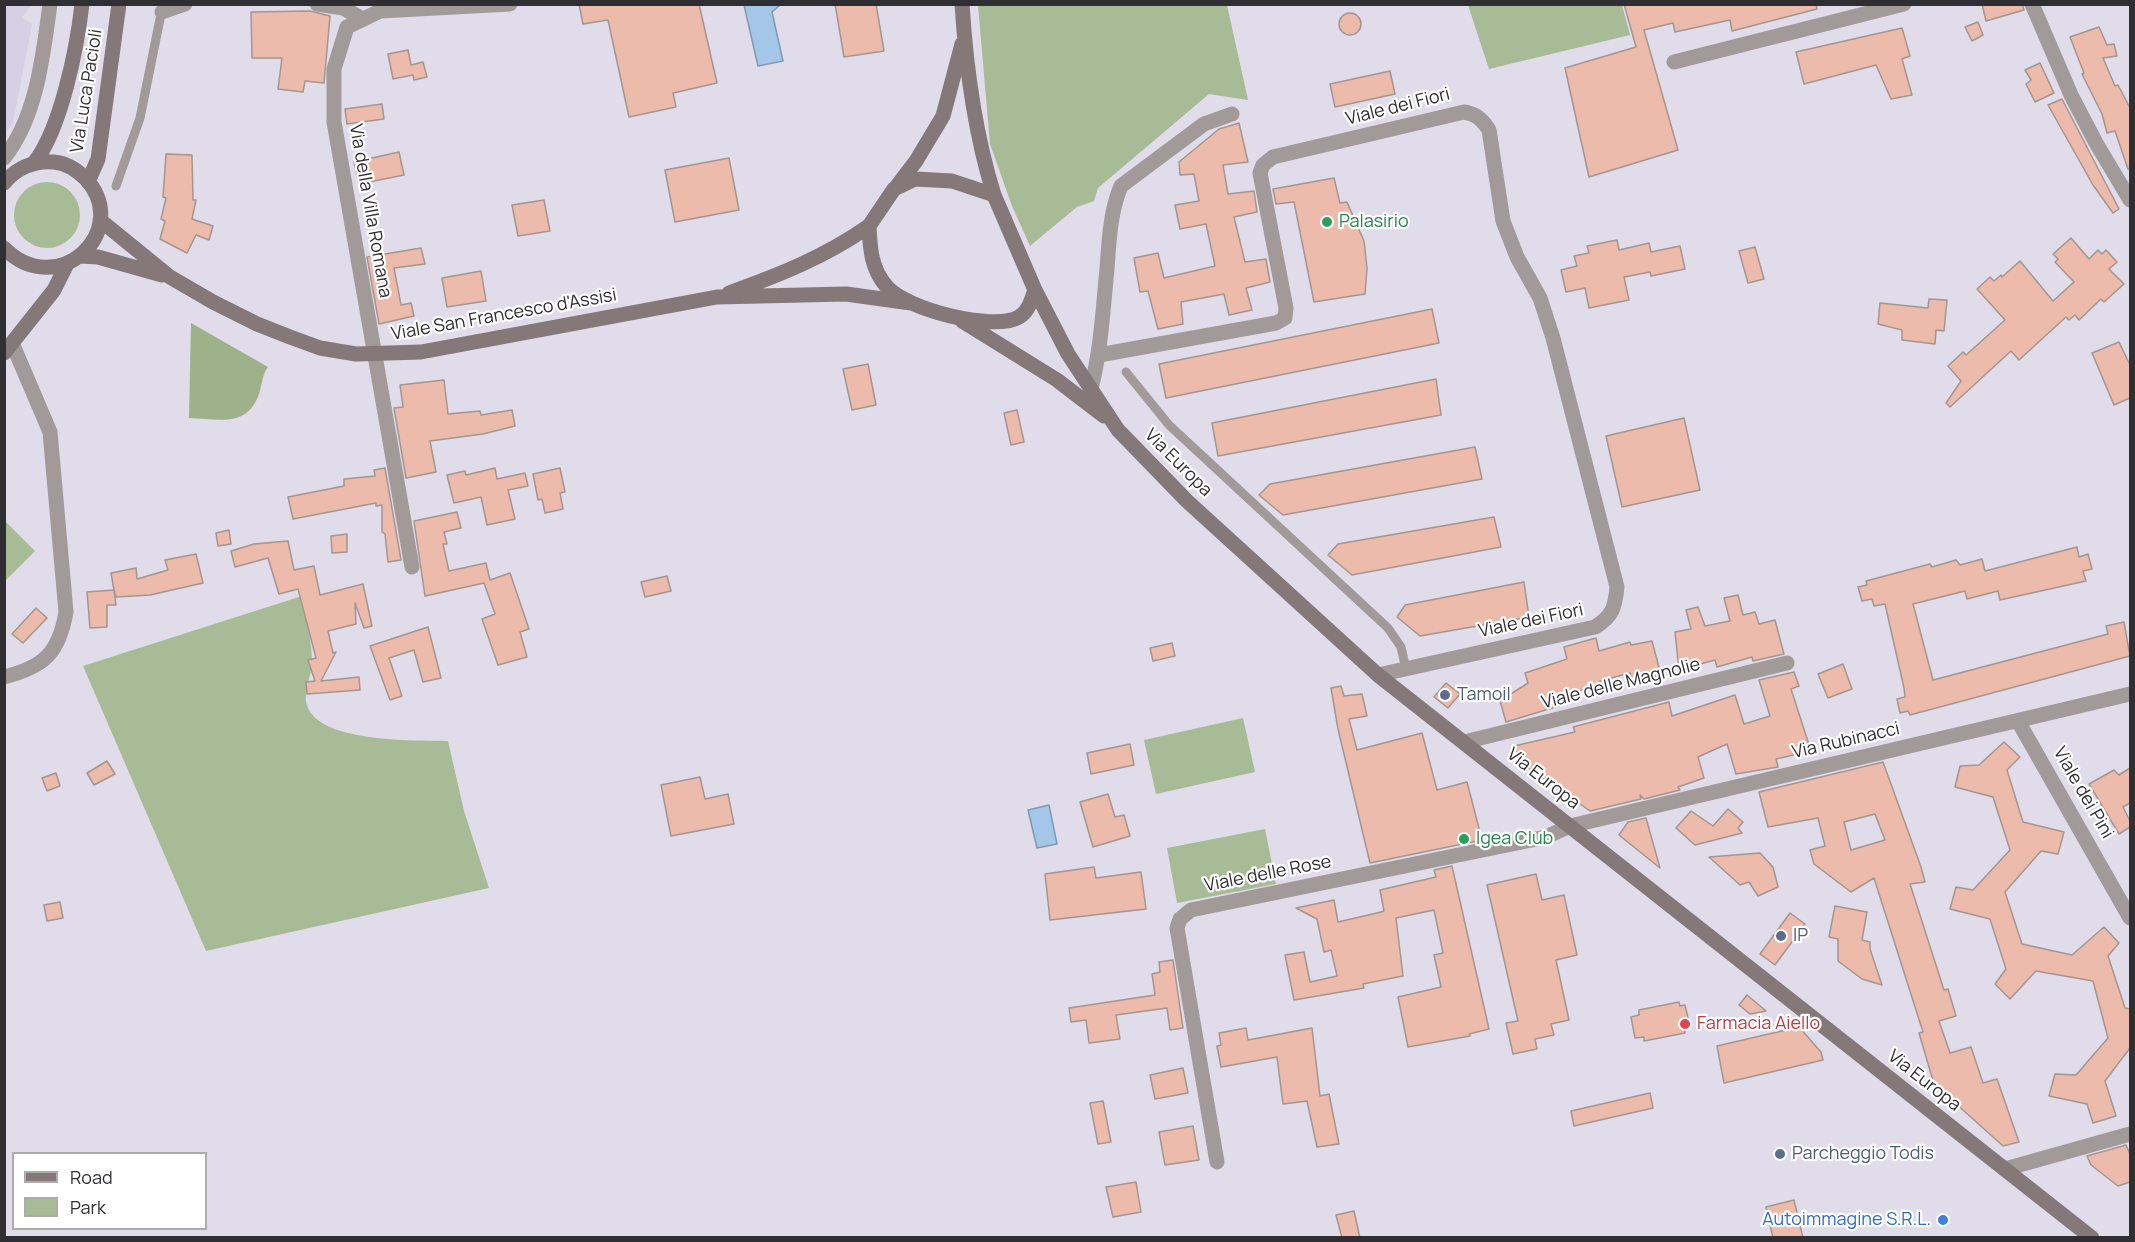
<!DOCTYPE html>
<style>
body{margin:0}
#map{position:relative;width:2135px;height:1242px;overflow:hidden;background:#e0dcea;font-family:Manrope,sans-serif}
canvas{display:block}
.frame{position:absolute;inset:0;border:6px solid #2f2e33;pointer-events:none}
.legend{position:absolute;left:12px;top:1152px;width:195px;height:78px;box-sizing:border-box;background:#fff;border:2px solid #acabad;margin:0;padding:8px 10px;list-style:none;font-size:18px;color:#2f2e33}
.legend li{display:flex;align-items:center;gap:12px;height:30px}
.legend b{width:30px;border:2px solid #acabad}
</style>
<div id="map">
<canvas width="2135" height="1242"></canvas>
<div class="frame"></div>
<ul class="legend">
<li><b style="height:8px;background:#847978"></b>Road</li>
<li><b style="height:16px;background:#a7bb96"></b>Park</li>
</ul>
</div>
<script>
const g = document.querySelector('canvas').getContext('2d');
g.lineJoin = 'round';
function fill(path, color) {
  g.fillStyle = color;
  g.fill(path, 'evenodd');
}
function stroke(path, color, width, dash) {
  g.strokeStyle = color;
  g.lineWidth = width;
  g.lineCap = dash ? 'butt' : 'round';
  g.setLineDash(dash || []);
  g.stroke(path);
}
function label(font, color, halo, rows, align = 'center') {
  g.font = font + ' Manrope,sans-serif';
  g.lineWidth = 4.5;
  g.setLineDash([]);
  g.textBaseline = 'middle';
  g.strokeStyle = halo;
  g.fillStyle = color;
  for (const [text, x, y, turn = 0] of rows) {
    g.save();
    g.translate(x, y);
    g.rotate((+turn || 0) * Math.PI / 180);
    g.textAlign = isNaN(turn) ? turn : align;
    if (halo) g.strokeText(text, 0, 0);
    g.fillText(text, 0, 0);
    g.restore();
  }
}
const built = new Path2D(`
 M5,4l27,1 -10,12 10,7 -19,99 -8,11z`);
const green = new Path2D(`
 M978,5h249l21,95 -39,-6 -111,94 -4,13 -17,6 -47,39 -18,-40 -22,-62z
 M1468,5h154l8,30 -141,34z
 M14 215a33 33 0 1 1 66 0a33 33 0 1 1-66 0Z
 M5,521l30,30 -30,30z
 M302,596c5,23 10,46 10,69 -1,11 -8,25 -6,36 6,43 110,39 142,40l16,70 25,77 -283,63 -123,-285z
 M1243,718l12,54 -99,22 -12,-54z
 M1265,829l11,55 -99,19 -10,-55z`);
const forest = new Path2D(`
 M191,323l77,44c-6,8 -6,18 -9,27 -12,34 -40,25 -70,24z`);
const water = new Path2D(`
 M744,5h36l-8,7 11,49 -25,5z
 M1049,805l8,39 -20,4 -9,-38z`);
const building = new Path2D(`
 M579,4h120l18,79 -44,10 3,14 -47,10 -21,-97 -25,4z
 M835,4h41l8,47 -40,6z
 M1624,4h192l1,5 -85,22 -2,-11 -55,12 -2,-9 -29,7 34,120 -89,27 -24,-109 71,-21z
 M1982,4h40l2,6 -38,11z
 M310,11l20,5 -6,67 -19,-2 -2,11 -25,-3 4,-31h-30l-1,-46z
 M1339 24a11 11 0 1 1 22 0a11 11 0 1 1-22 0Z
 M1978,22l5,13 -11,6 -7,-14z
 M2099,27l8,18 7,-1 3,12 -14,2 12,28 3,-1 12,23v61h-2l-13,-38 -8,2 -5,-19 -20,-40 2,-1 -14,-36z
 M1902,28l8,28 -8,3 10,36 -21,4 -15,-34 -72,19 -8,-32z
 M408,50l3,15 12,-3 4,15 -13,3 -1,-5 -20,4 -5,-25z
 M2040,63l14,30 -19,9 -9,-18 5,-4 -6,-10z
 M1390,71l5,23 -60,13 -5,-23z
 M2062,99l57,110 -6,4 -20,-28 -45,-80z
 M382,104l2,15 -37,5 -2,-15z
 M1239,123l9,39 -25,3 5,29 26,-3 3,21 -23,5 11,45 21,-3 4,23 -24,6 6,22 -23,5 -5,-21 -43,8 2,22 -25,5 -10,-38 -8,1 -6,-34 24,-5 6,25 51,-12 -9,-42 -26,5 -5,-24 24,-4 -5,-27 -14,1 -1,-13 40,-33z
 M399,152l5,23 -45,9 -5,-22z
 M166,154l26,1 1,45h3l-4,19 21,7 -4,14 -13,-5 -9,18 -27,-14 5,-18 -4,-2 5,-21 -3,-1z
 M729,158l10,52 -64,12 -10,-52z
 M1334,178l6,25 7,-1 17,39 3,27 -2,26 -51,8 -20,-100 -18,2 -3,-15z
 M544,200l6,31 -32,5 -6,-31z
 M2071,238l18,21 9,-9 4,4 4,-4 11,12 -8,7 15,15 -20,18 -3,-3 -22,21 -4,-5 -6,5 -3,-3 -47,43 -8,-9 -61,56 -4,-4 15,-22 -13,-15 15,-14 3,3 39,-35 -28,-31 13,-12 4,4 7,-6 1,2 18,-16 33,40 21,-19 -19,-20 3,-3 -5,-5z
 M1617,240l2,10 30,-7 2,9 29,-6 5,23 -34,7 -1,-4 -26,5 5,23 -40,8 -4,-20 -19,4 -5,-22 16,-4 -3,-10 15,-3 -2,-7z
 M1755,247l9,32 -16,4 -9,-32z
 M421,248l4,16 -31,4 7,37 10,-2 3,13 -35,8 -12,-67z
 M481,271l5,30 -39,6 -5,-29z
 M1929,299l18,1 -3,31 -8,-1 -1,14 -33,-4v-10l-24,-6 2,-21 48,5z
 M1432,309l7,34 -273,55 -7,-34z
 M2119,342l11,23v33l-16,7 -22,-52z
 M868,364l8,41 -24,5 -9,-41z
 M1436,379l5,36 -223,41 -6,-33z
 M444,380l4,34 32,-3 1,4 31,-5 3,16 -32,8 -53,7 6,31 -30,6 -12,-70 9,-1 -3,-22z
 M1017,410l7,32 -13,3 -7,-32z
 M1684,418l16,72 -78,17 -16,-71z
 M1475,447l7,32 -199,36 -24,-20 11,-11z
 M385,468l16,92 -13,2 -3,-28 -3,-2v-27l-6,1v-3l-83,16 -5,-22 56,-11v-7l31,-3 -1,-6z
 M495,468l2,11 28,-6 3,13 -20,4 7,29 -28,6 -6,-28 -27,6 -7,-28 18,-4 1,4z
 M560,468l5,24 -5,1 3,16 -18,4 -3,-14 -4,1 -5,-26z
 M457,512l4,16 -17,4 3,12h-4l6,27 37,-8 4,17 20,-7 19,56 -9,3 7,25 -29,8 -16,-46 13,-5 -11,-31 -59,13 -11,-75z
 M1494,517l7,30 -149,28 -24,-20 10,-11z
 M229,530l2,14 -13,2 -2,-13z
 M347,534v18l-15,1 -1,-17z
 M288,541l6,29 20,-4 6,29 43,-11 9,42 -8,2 -9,-25 1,21 -28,7 5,22 3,-1 -15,29 38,-4 1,13 -53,4 -1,-12 9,-1 -7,-21 8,-2 -18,-69 -19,5 -11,-36 -33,9 -4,-16 23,-7z
 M2077,547l2,10 9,-3 4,15 -9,2 3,10 -86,19 -2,-9 -31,8 -2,-8 -52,13 20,76 175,-46 -2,-8 18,-4 6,34 -220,59 -2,-4 -8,2 -3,-14 8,-2 -1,-9 -19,-84 -11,2 -2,-7 -10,2 -4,-14 9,-2 -1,-4 64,-17 2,3 24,-7 4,5 22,-6 3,12z
 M196,554l7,29 -53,12 -34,2 -2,-7 2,15h-9v22l-17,1 -3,-36 27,-2 -3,-17 25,-5 1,11 31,-9 -3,-10z
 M667,576l4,15 -26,6 -4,-15z
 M1524,582l5,35 -109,19 -23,-19 8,-12z
 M1738,595l5,20 12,-3 4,12 16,-4 9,34 -31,7 -1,-4 -35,10 -2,-7 -36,10 -4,-38 16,-3 -5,-19 12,-3 7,19 25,-5 -6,-23z
 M36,608l11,10 -24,25 -11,-9z
 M428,627l13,51 -18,4 -9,-32 -25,8 13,38 -12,4 -20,-54z
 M1596,638l3,13 31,-9 1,3 21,-4 9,34 -29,7 -2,-9 -30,8 2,6 -44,7 4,11 -56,17 -6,-21 28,-18 -3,-10 42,-14 -3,-12z
 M1172,643l3,13 -22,5 -3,-13z
 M1843,664l9,25 -24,9 -10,-24z
 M1794,672l5,14 -8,3 20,62 -35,8 2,8 -42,7 -9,-30 -29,13 6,21 -26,9 2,3 -36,9 -4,-4 1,4 -51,12 -71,-50 -5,-15 61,-14 -2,-5 96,-25 3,14 63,-21 9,29 26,-8 -11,-36z
 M1446,683l14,11 -12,14 -14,-11z
 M1341,686l3,10 18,-2 5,22 -18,3 8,31 65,-17 15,57 30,-8 15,58 -112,23 -32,-134 -7,-41z
 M2004,742l16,15 -13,13 16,52 41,10 -6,22 -17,-3 -36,41 17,52 50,11 32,-28 15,16 -11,13 17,52 5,1v39l-25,33 11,35 -23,7 -6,-19 -38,-8 6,-22 21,1 32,-37 -15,-57 -57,-10 -26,28 -15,-15 11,-15 -16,-50 -40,-10 6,-22 17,3 37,-40 -17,-53 -38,-10 5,-21 19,-1z
 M1130,744l4,21 -43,9 -4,-21z
 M107,761l8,13 -21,11 -7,-12z
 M1883,762l38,105 4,15 -15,2 34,106 4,-1 8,27 -17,5 11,32 21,-6 12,36 14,-4 22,63 -16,4 -69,-62 -15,-51 4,-1 -49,-154 -23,14 -37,-28 -4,-14 15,-4 -7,-28 -50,9 -9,-35zM1875,814l10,26 -34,10 -7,-28z
 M2130,768v35l-7,4 7,14v6l-11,7 -30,-50 25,-14 5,5z
 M56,773l4,13 -13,5 -5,-13z
 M700,777l5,22 23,-5 6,30 -63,12 -10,-51z
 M1108,794l7,23 9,-2 6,21 -37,11 -13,-45z
 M1728,809l15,13 -5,6 4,5 -47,12 -19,-17 15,-17 22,15z
 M1646,818l14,50 -41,-33 9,-13z
 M1760,853l13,14 5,20 -20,9 -9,-14 -9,3 -31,-28z
 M1452,866l37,163 -20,5 1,2 -62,11 -10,-50 43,-10 -7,-32 9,-2 -9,-43 -38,8 7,58 -40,8 1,4 -70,12 -9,-45 19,-3 6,30 27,-6 -6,-26 -7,2 -7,-33 -21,-11 38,-8 4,22 43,-10 3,-1 -4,-21 56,-13 -2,-7z
 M1094,867l2,11 45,-6 5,37 -96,11 -5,-46z
 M1536,874l6,26 22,-5 13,60 -21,5 13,60 -18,4 3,11 -19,4 2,10 -24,5 -7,-31 12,-2 -31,-136z
 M60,902l3,16 -16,3 -3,-16z
 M1835,906l32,6 -5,28 8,2v7l12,36 -20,-6 -24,-18v-22l-9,-2z
 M1790,913l15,11 -30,41 -15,-11z
 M1173,960l10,68 -13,2 -3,-22 -51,7 4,24 -31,4 -3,-23 -15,2 -2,-14 86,-13 -3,-21 8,-2 -1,-10z
 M1747,995l19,16 -16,3 -11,-9z
 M1679,1002l1,4 5,-1 5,22 -6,1 1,5 -41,8v-4l-9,1 -4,-21 8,-2v-5z
 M1799,1027l22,25 2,8 -99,23 -7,-37z
 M1246,1028l2,12 64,-12 8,68 9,-2 10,50 -22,3 -10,-46 -24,3 -6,-47 -56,10 -4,-21 4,-1 -2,-12z
 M1183,1068l5,25 -33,6 -5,-24z
 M1650,1093l3,15 -79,18 -3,-15z
 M1103,1101l8,41 -13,2 -8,-41z
 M1193,1126l6,34 -34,5 -6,-33z
 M2126,1145l4,9v28l-12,4 -27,-21 -4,-9z
 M1136,1182l5,30 -28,5 -7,-30z
 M1794,1200l9,38h-30l-7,-31z
 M1354,1211l6,27h-18l-6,-23z`);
const lane = new Path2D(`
 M116,186l24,-68 22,-109
 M1126,372l43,53 219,203 13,19 5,22`);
const street = new Path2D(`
 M317,4l26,4 18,10
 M2032,4l39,91 25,48 34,57
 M162,12l23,-8
 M1674,62l230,-58
 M4,158c33,-41 39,-103 46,-154
 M1099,355l177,-32 9,-5 1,-10 -26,-135 3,-8 10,-8 191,-45c12,2 18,7 25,18l14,91 14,36 23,41 13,40 64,249c-2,20 -4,29 -22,40l-217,48
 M1091,389c10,-40 12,-80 16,-120 2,-28 3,-57 14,-83l83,-62 28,-10
 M412,567l-78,-445v-53l13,-42 33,-16 130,-7
 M4,677c40,-10 55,-24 62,-65l-16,-180 -38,-89
 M2018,721l112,197
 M1464,742l323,-79
 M1217,1162l-40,-234 3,-9 11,-9 355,-73 24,-11 560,-132
 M2005,1169l125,-35`);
const secondary = new Path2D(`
 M962,4c4,64 13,130 32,191
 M34,163c27,-34 43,-115 48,-159
 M915,179l37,2 42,14 41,95c-4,10 -6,21 -16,27 -26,15 -113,-8 -132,-30 -16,-18 -17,-39 -18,-61l25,-37z
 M88,182l10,-23 21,-155
 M4,183c12,-15 31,-23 50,-21 12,1 23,8 32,17 47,52 -29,123 -82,69
 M897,186l19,-25 27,-45 19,-72
 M100,220l70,57 43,25 44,22 33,13 30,11 36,6 65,-2 296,-55 129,-3 65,9
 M81,256l17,1 64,18
 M1035,290l33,64 50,76 69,71 191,174 714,563
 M729,293c50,-18 96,-36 140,-67
 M962,321l95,59 47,36
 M4,353l50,-63 13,-26`);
const markers = [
 [1327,222,6,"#2e9e5b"],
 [1445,695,6,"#5c6f8a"],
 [1464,839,6,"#2e9e5b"],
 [1781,936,6,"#5c6f8a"],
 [1685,1024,6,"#e0444e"],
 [1780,1154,6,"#5c6f8a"],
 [1943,1220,6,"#3f7fe0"]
];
const streetNames = [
 ["Via Luca Pacioli",87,91,-81],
 ["Viale dei Fiori",1398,107,-14],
 ["Via della Villa Romana",370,211,80],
 ["Viale San Francesco d'Assisi",504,315,-10],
 ["Via Europa",1178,463,45],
 ["Viale dei Fiori",1531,621,-12],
 ["Viale delle Magnolie",1621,684,-14],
 ["Via Rubinacci",1846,741,-13],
 ["Via Europa",1543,779,38],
 ["Viale dei Pini",2083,793,60],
 ["Viale delle Rose",1268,874,-11],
 ["Via Europa",1924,1081,38]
];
const leisureNames = [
 ["Palasirio",1339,222],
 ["Igea Club",1476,839]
];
const serviceNames = [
 ["Tamoil",1457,695],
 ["IP",1793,936],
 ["Parcheggio Todis",1792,1154]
];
const healthNames = [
 ["Farmacia Aiello",1697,1024]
];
const shopNames = [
 ["Autoimmagine S.R.L.",1931,1220]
];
fill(built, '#d6d0e4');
fill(green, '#a7bb96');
fill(forest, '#9db28a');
fill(water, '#a4c7e9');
stroke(water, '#8199b2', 1.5);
fill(building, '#ecbbab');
stroke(building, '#a49590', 1.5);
stroke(lane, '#a19a99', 9);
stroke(street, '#a19a99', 15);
stroke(secondary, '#847978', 15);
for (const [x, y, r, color] of markers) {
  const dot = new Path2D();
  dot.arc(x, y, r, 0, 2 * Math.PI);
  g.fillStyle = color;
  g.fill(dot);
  stroke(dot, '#fff', 2);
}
label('18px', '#2f2e33', '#fff', streetNames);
label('18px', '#27864d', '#fff', leisureNames, 'left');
label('18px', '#4e5e75', '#fff', serviceNames, 'left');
label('18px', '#be3a42', '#fff', healthNames, 'left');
label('18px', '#366cbe', '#fff', shopNames, 'right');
</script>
